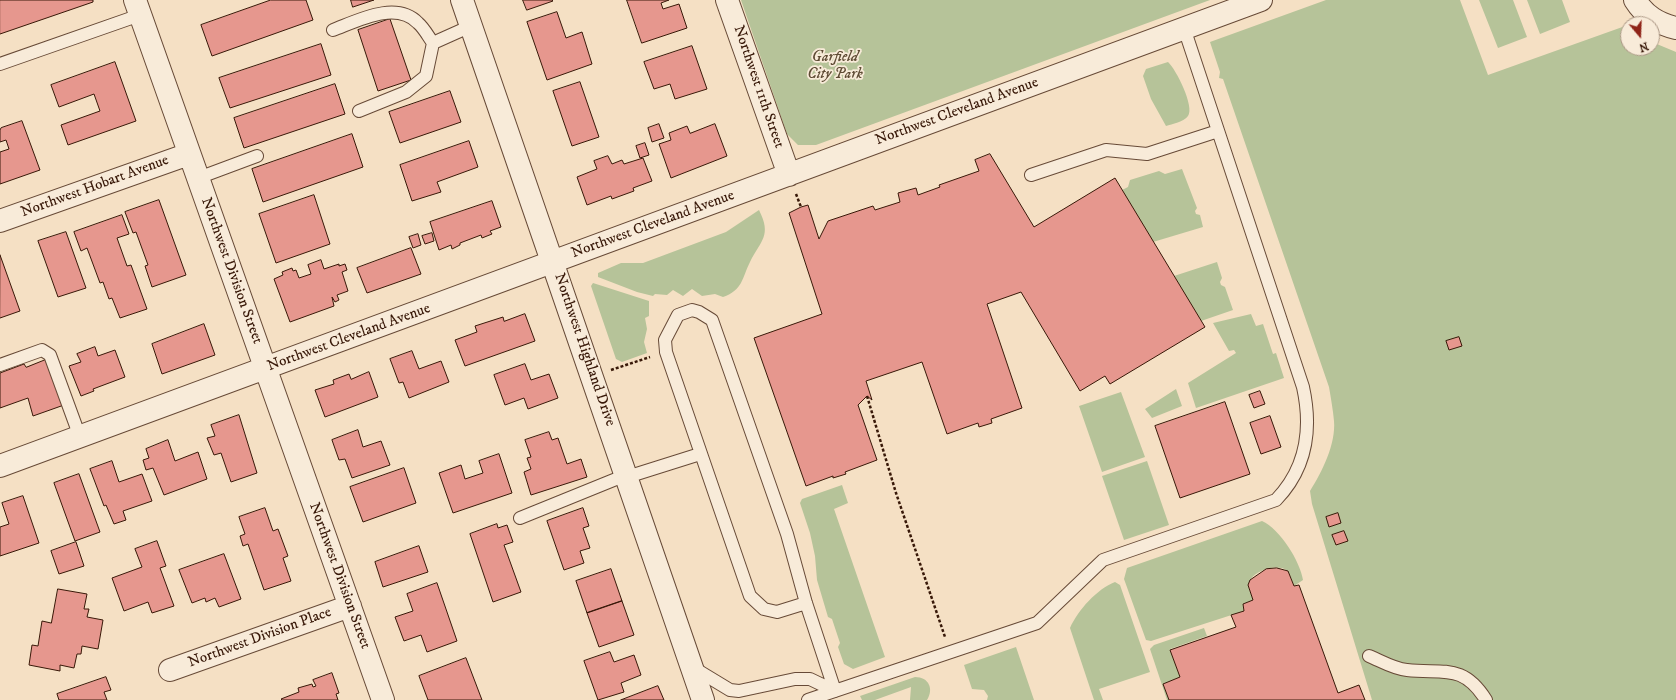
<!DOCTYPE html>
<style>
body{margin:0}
#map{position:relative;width:1676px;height:700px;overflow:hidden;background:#f5e0c4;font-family:"IM FELL DW Pica",serif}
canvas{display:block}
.north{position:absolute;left:1620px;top:16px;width:40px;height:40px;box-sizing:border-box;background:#f8ebd9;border:1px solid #ab9785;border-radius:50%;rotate:161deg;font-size:11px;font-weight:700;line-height:16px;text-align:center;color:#381808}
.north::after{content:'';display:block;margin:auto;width:14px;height:18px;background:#8f2418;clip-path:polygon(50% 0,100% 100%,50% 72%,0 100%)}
</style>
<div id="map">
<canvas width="1676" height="700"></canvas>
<div class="north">N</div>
</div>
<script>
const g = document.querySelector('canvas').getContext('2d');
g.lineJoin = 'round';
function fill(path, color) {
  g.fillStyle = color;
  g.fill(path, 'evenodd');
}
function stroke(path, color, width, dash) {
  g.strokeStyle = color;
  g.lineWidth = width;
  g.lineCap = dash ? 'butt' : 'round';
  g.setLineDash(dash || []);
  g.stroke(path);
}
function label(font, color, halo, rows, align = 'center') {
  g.font = font + ' "IM FELL DW Pica",serif';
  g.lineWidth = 3.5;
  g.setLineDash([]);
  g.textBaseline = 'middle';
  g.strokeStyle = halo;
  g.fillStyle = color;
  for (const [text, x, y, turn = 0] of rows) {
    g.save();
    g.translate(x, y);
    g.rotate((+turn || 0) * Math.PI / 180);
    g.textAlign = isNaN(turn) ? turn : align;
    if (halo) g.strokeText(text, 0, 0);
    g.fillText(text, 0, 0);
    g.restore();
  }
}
const green = new Path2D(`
 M741,0h469l-394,145h-18l-11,-11z
 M1326,0h134l28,75 140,-50v23h24v-6l24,10v648h-304l-60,-196 -2,-13c12,-19 26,-47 24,-70 -1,-11 -3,-22 -5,-34l-106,-308 -4,-1 1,-6 -10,-30z
 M1479,0h34l14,37 -29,11z
 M1527,0h35l8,22 -30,12z
 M1168,62c8,7 27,45 20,54 -4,6 -16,8 -22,10l-15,-27 -8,-23 3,-7z
 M1182,169l15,39 -2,3 1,3 4,1 3,12 -50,15 -31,-52 6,-3 2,-7 29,-9 6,3z
 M759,210c13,26 2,30 -9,52 -8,16 -7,28 -27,35l-8,-3 -13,2 -10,-7 -9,7 -10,-6 -6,5 -12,-1 -2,2 -16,-4 -39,-15v-4l23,-10h22l83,-31z
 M1217,262l5,16 -2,4 1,3 4,2 8,23 -32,11 -27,-45z
 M593,283l56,18v15l-4,2 2,11 -3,13 3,11 -25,9 -6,-3 -25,-73z
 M1251,314l5,12 7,-2 10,30 3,-1 8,25 -88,30 -8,-25 48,-30 -2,-3 -5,1 -16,-28z
 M1176,389l6,17 -30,12 -7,-9z
 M1121,392l24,65 -43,15 -23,-66z
 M1147,461l22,64 -45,15 -22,-64z
 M842,485l6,18 -14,6 51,148 -32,12 -9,-5 -6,-17 2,-4 -8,-24 -4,-2 -11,-37 -2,-24 -5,-23 -10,-30 2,-4z
 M1262,521c18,8 38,40 41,59l-9,6c-2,-5 -4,-13 -8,-16 -10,-7 -37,2 -37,15 -1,4 3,11 4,15l-10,4 1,7 -93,30 -5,-1 -22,-61 3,-11z
 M1115,582l5,3 30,87 -51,17 4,11h-9l-24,-72c8,-18 27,-39 45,-46z
 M1204,628l3,8 -37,13 10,28 -17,7 6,16h-2l-17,-51 4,-4z
 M1016,647l18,53h-47l1,-4 -4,-6 -12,-1 -8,-24z
 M915,677c14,0 19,12 12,23h-17l1,-13 -36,13h-13l-2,-4z`);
const building = new Path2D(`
 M0,0h93v2l-93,32z
 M271,0h35l7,20 -101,36 -11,-31z
 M351,0h23l-21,7z
 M523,0h29l1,1 -26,9z
 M627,0h42l-8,3 2,6 16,-5 8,24 -45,15z
 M557,12l9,26 16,-6 10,32 -45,16 -20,-58z
 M390,19l21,61 -33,11 -20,-61z
 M321,44l10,31 -101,33 -11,-30z
 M692,46l15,43 -32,10 -5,-15 -16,5 -10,-27z
 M115,62l21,59 -68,24 -7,-20 39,-14 -6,-17 -35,13 -8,-22z
 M580,82l19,55 -27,9 -19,-55z
 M335,84l10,30 -101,34 -10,-30z
 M450,91l11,31 -61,21 -11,-31z
 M22,121l18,49 -40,14v-32l9,-3 -3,-9 -6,2v-12l1,-2z
 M659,124l5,14 -12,4 -4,-14z
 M715,124l12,32 -56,22 -12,-34 12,-4 -2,-7 18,-7 3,7z
 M352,134l11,33 -100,35 -11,-33z
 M469,141l9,26 -41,15 4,10 -29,9 -12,-36z
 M645,143l4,12 -9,3 -4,-12z
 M990,154l44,73 81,-49 90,149 -95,57 -5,-8 -25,15 -59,-99 -34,12 35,104 -31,11 1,4 -13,4 -1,-4 -31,11 -25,-72 -56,19 6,19 -5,-4 -9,9 19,55 -32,12 1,2 -13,4v-2l-27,10 -52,-148 68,-24 -33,-101 12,-6 7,-2 11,34 9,-18 45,-15 2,4 25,-8 -2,-9 18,-5 2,7 22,-8 -1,-2 40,-14 -4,-11z
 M608,156l4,8 10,-4 2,4 19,-6 9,23 -19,7 1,3 -22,8 -1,-3 -24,9 -10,-28 20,-8 -3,-8z
 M314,195l16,49 -54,19 -17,-49z
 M159,200l27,75 -34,12 -7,-21 3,-1 -12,-33 -3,1 -8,-21z
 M492,201l9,26 -11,4 2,3 -10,4 -1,-3 -21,8v2l-8,4 -1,-4 -12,5 -9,-28z
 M122,215l7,19 -12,4 10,28 4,-1 16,44 -27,9 -8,-20 -3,1 -6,-17 -3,1 -13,-35 -6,3 -7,-19z
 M66,232l20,56 -28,9 -20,-56z
 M432,233l2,8 -9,3 -3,-8z
 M418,234l3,11 -8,3 -4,-11z
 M411,248l10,26 -54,19 -10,-25z
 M0,255l20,56 -20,7z
 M321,260l3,9 15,-5v2l6,-2 2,6 -5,2 6,19 -11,4 2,5 -4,2 -3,-5 2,9 -44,16 -16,-43 9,-4 -1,-3 10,-4 1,3 3,-1 3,8 12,-4 -3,-9z
 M525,314l10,27 -70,25 -10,-26 22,-8 -2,-6 28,-9 1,4z
 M204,324l11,31 -53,19 -10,-30z
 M1459,337l3,9 -13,4 -3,-9z
 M95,347l3,9 17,-6 10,27 -32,12 1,2 -13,5 -12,-30 12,-4 -4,-8z
 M412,351l7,18 22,-8 8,21 -40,16 -6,-16 -4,1 -9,-24z
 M48,359l16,46 -31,11 -5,-18 -28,10v-35l24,-9 2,3z
 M525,364l6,16 18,-6 9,24 -30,11 -4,-11 -19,7 -11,-30z
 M369,372l9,25 -53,20 -10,-27 19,-6 -1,-4 16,-6 2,5z
 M1260,391l5,13 -11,4 -5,-13z
 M1225,402l25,72 -70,24 -25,-72z
 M239,415l18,58 -26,9 -10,-29 -7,2 -7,-17 8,-2 -4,-11z
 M1270,416l11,31 -20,7 -11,-31z
 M358,430l5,17 18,-6 9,24 -38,13 -7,-19 -6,1 -7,-20z
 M549,432l3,8 6,-2 9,26 14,-5 6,18 -56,18 -7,-23 7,-3 -4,-11 4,-1 -6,-17z
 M168,440l7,21 23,-9 9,27 -43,16 -11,-27 -7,2 -3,-10 6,-2 -3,-9z
 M499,454l13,39 -59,20 -14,-40 22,-8 4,14 18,-6 -4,-12z
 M112,461l7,21 23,-8 10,27 -29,10 3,9 -12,4 -8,-19 -2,1 -14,-37z
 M404,468l12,35 -53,19 -13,-35z
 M79,474l21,58 -25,9 -21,-58z
 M23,496l16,47 -39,13v-29l9,-3 -7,-21z
 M265,508l8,23 5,-2 10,27 -5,2 8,23 -27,9 -16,-46 -5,2 -3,-10 5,-2 -6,-17z
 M583,508l6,18 -6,2 7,20 -10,3 4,12 -20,7 -17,-49z
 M1338,513l3,10 -12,4 -3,-10z
 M497,524l1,4 9,-3 6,17 -9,3 17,47 -28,10 -23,-68z
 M1344,531l4,10 -12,4 -4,-10z
 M157,541l9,25 -6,2 14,38 -22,7 -4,-11 -24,9 -12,-33 30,-11 -7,-18z
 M76,542l8,24 -25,8 -8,-23z
 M419,546l9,26 -45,15 -8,-25z
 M224,554l17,45 -22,8 -4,-9 -9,4 -1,-4 -13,5 -13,-33z
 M1277,568l11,3 6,15 5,-1 39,108 21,-8 6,15h-196l-6,-16 17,-7 -10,-27 66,-23 -5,-12 13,-4 -1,-7 10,-4 -5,-15 2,-5 16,-11z
 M611,569l11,32 -35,12 -11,-32z
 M437,583l20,58 -30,11 -6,-17 -17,6 -9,-24 18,-6 -6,-17z
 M58,589l29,5 -3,15h5l-2,8 16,3 -5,29 -16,-3 -1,8h-4l-3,14 -14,-3v6l-31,-6 3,-20 6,1 4,-25 9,2z
 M622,601l12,34 -35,12 -12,-34z
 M610,652l4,10 20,-7 7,20 -20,8 3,9 -26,8 -14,-39z
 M466,658l16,42h-54l-9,-24z
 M332,673l7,20 -3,1 2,6h-56l-1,-1 18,-7 -1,-4 14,-4 1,3 3,-1 -3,-6z
 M106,677l5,13 -7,2 3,8h-48l-2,-6z
 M658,686l6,14h-43z`);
const path = new Path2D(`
 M796,194l5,13
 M611,370l39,-13
 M867,396l29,97 49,144`);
const service = new Path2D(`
 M333,30c24,-9 63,-30 85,-7 6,5 10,13 15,20
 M0,64l140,-49
 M359,111l47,-19 20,-16 7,-33 38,-17
 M1031,175l75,-25 41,4 71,-23
 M198,178l59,-22
 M0,365l42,-15 8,5 30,82
 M627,477l73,-23
 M520,518l106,-43
 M806,603l-29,9 -13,-3 -14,-13 -84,-244 -1,-12 13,-25 14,-5 7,2 13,8 75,214 19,69 29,88
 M1369,656c12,5 25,13 38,14 36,4 56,-7 79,30
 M692,667l38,23 9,1 56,-12h15l25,12
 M808,700l229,-77 66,-63 173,-60c31,-32 36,-72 27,-113l-119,-359`);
const minor = new Path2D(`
 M135,0l248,700
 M727,0l62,175
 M1635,0c10,16 23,24 41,28
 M0,221l189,-67
 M0,466l1261,-466
 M170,670l180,-64`);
const tertiary = new Path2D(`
 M462,0l241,700`);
const parkNames = [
 ["Garfield",835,58],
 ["City Park",835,75]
];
const streetNames = [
 ["Northwest 11th Street",758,87,71],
 ["Northwest Cleveland Avenue",957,112,-20],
 ["Northwest Hobart Avenue",95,187,-20],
 ["Northwest Cleveland Avenue",653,225,-20],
 ["Northwest Division Street",231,271,70],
 ["Northwest Cleveland Avenue",349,338,-20],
 ["Northwest Highland Drive",584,350,71],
 ["Northwest Division Street",339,576,70],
 ["Northwest Division Place",260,638,-20]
];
fill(green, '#b6c399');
fill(building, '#e6978e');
stroke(building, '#381808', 1);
stroke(service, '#674a37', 14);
stroke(minor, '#674a37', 24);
stroke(tertiary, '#674a37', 24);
stroke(path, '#381808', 2.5, [3, 2]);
stroke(service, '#f8ebd9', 12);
stroke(minor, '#f8ebd9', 22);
stroke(tertiary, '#f8ebd9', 22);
label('italic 15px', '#5e4b34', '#f8ebd9', parkNames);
label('15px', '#381808', '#f8ebd9', streetNames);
</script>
